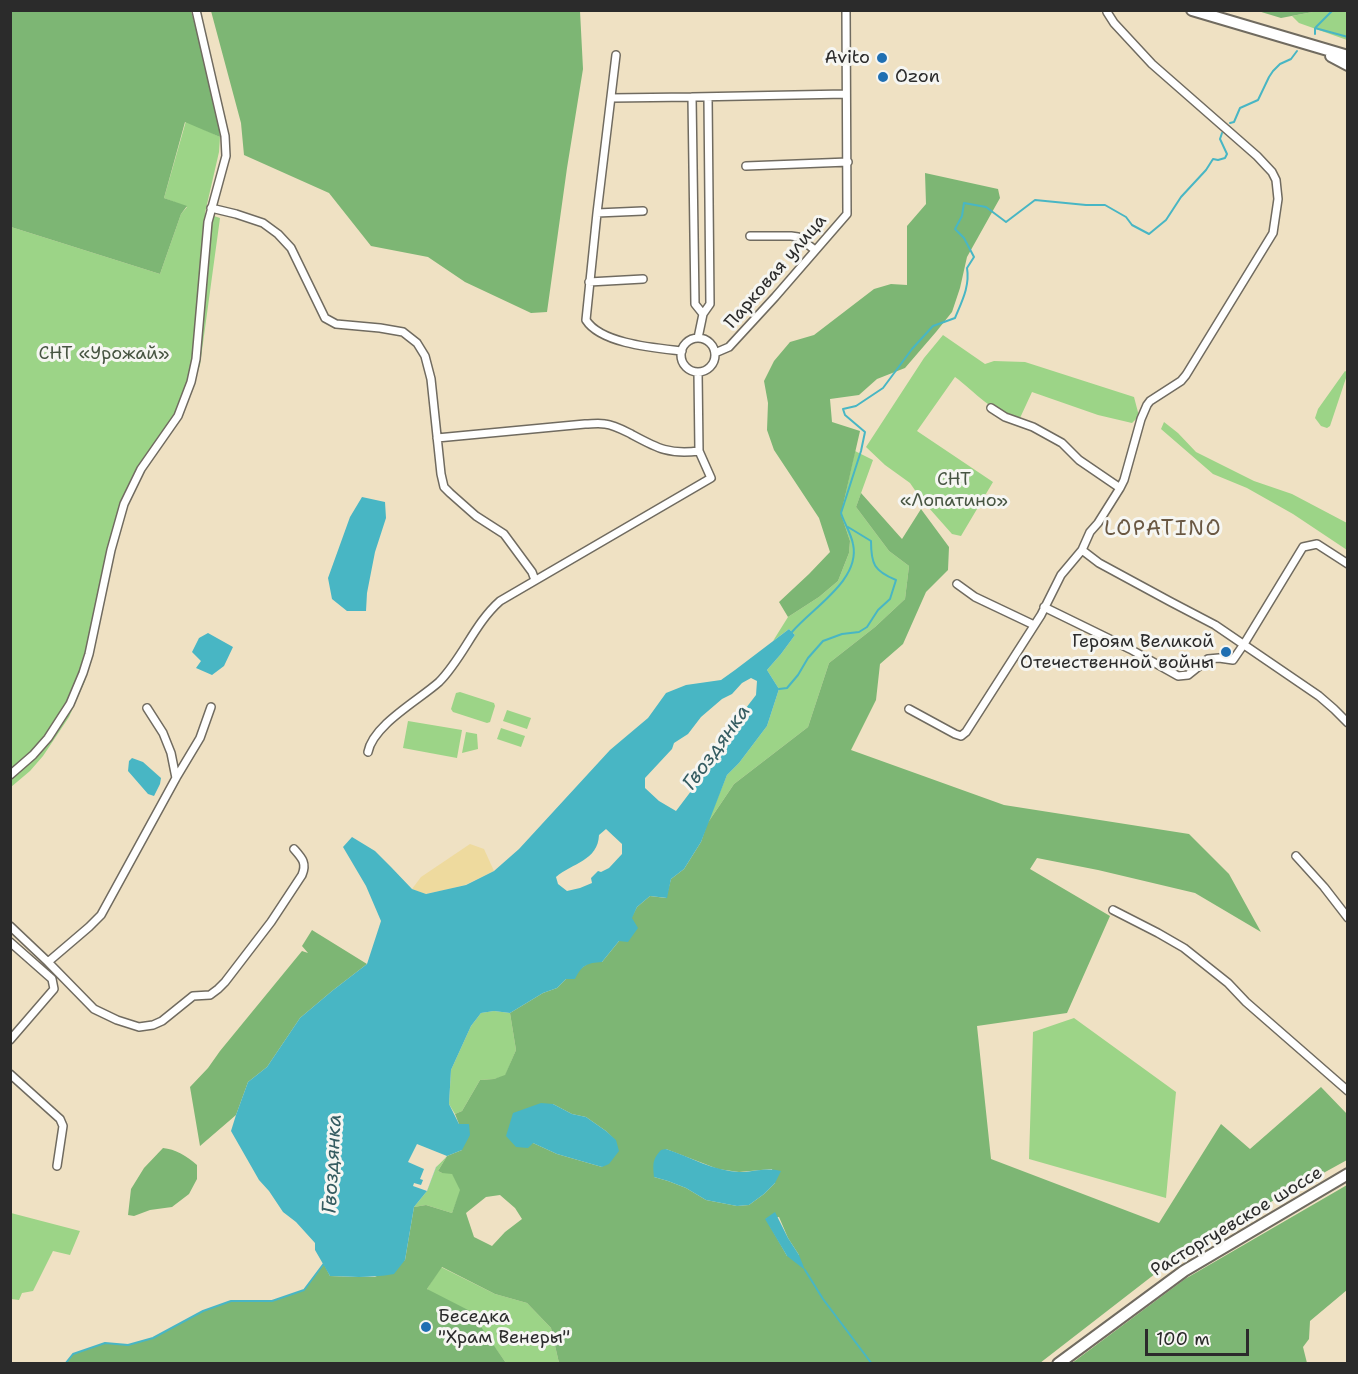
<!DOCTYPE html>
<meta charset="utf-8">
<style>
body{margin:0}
#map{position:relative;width:1358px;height:1374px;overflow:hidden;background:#efe1c3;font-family:"Shantell Sans",sans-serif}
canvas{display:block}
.frame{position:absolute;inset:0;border:12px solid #2b2b2b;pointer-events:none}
.scale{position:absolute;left:1145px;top:1329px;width:104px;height:27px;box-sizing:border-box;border:3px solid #2b2b2b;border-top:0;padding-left:8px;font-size:18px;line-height:21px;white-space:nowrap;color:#2b2b2b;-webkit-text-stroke:4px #f6f6f2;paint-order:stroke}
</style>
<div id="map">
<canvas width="1358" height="1374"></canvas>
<div class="frame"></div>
<div class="scale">100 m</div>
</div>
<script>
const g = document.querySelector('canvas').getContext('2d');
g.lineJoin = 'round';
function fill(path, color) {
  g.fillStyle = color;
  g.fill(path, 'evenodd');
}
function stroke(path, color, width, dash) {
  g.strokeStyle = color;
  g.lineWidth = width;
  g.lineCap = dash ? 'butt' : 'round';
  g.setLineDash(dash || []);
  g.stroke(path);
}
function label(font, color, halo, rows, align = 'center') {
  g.font = font + ' "Shantell Sans",sans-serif';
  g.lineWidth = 6;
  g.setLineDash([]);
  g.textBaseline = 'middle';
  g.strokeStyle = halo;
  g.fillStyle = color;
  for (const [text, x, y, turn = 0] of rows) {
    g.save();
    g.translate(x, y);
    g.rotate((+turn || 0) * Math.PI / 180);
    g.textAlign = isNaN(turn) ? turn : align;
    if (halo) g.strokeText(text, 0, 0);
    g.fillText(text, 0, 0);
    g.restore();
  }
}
const green = new Path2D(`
 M1318,11h29v29l-48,-17 -7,-7z
 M186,121l34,16 -1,15 -14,61 15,5 -20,147 -19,53 -36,51 -17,35 -13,41 -19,93 -11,43 -16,36 -26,39 -13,15 -19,16v-560l149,47 21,-60 6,-7 -23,-9z
 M943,335l42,29 9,-3 31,1 109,35 5,19 -7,7 -34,-8 -66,-23 -12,26c-24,-1 -47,-28 -65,-41l-38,54 76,51 -32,54 -9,-2 -31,-35 -11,-16 -25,-18 -19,-18 58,-89z
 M1345,371l2,1v3l-17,51 -3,2 -6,-2 -6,-8 3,-9z
 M1164,422l14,11 18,19 58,29 38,13 55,29v27l-54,-36 -46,-26 -34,-14 -52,-45z
 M855,451l18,9 -17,47 33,44 20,15 -4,33 -30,28 -46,36 -21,64 -74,57 -27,40 20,-49 12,-12 28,-37 12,-37 -12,-19 14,-16 14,-19 -6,-6 -16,12 15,-24 31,-20 19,-16 11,-28 1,-12 -9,-27z
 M460,692l34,11 1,3 -5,16 -3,1 -34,-11 -2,-3 5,-16z
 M507,710l24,8 -4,11 -24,-8z
 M408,721l54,9 -5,28 -54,-10z
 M501,728l24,8 -4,11 -24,-8z
 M466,732l11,2 1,15 -16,4z
 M494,1011l16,2 6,37 -11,26 -11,3 -14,1 -18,31 -7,3 -6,-10 2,-34 20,-44 10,-13z
 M1074,1018l102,74 -10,106 -137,-39 4,-127z
 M447,1156l-9,15 4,2h10l9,17 -9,23 -26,-8 -12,2 13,-16 9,-24z
 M11,1213l69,18 -10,24 -17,-4 -20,40 -11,2 -3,7 -8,-1z
 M441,1267l54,27 32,9 24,25 8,35h-53l-10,-14 -69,-60z`);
const forest = new Path2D(`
 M11,11h180l25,85 4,41 -35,-15 -21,76 23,8 -6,8 -21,60 -149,-47z
 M211,11h369l3,58 -16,99 -20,144 -16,1 -66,-31 -37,-25 -57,-11 -42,-53 -85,-38 -3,-32z
 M1258,11v-1l60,1 -37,7z
 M925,173l73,16 2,9 -33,59 -7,31 -8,24 -16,20 -31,36 -28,11 -18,16 -29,4 2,23 28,9 -19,83 9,27 -1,12 -11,28 -19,16 -31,20 -9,-15 30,-28 21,-22 -11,-34 -45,-68 -7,-20 1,-27 -4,-22 10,-20 16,-19 24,-7 60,-46 17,-5 16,1v-59l19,-22z
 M861,493l41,46 19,-30 28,38 -1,23 -22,22 -23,52 -23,20 -4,36 -25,50 153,55 185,29 40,40 32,58 -66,-39 -97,-23 -61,-12 -7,11 80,47 -43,97 -90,13 14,133 168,64 62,-99 29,25 71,-62 26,27v46l-156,86 -151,117h-481l-8,-35 -24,-25 -32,-9 -53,-27 -15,22 43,22 36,52 -441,1 8,-10 32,-11 23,2 25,-7 50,-27 28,-10h41l32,-11 20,-26 6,12 23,1h22l30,-17 9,-53 12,-2 26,8 8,-23 -8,-16 -10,-1 -4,-2 9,-15 15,-6 -3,-26 -4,-10 7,-3 18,-31 14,-1 11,-4 11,-25 -6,-37 33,-20 14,-5 9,-9 24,-17h12l17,-21 18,-34 13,-11 16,2 5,-19 13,-10 17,-27 6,-18 27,-40 74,-57 21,-64 46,-36 30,-28 4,-33 -20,-15 -33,-44zM553,1104l19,10 14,3 20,14 9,9 -13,27 -45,-13 -24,-11zM666,1149l52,20 21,3 33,-3 3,14 -11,11 -15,11 -12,1 -31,-6 -20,-12 -18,-7 -14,-4zM500,1195l15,13 7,11 -17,13 -13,14 -18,-9 -8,-24 20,-16zM779,1217l9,21 11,17 -12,1 -21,-37z
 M312,930l55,34 -35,27 -32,27 -33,49 -19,15 -12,33 -36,31 -10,-59 18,-19 12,-17 82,-100 6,2 -6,-7z
 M163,1148c12,1 24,8 34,17v14l-8,15 -17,13 -22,3 -16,6 -6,-1 3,-26 13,-21z
 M1347,1185v105l-37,31 -1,18 -6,8 4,16h-235l113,-84z`);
const sand = new Path2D(`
 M470,844l14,5 10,22 -29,14 -20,5 -20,4 -13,-5 9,-12z`);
const water = new Path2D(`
 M362,497l23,5 1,16 -11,34 -8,41 -1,18h-19l-15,-12 -4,-21 22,-61z
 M789,629l6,6 -14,19 -14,16 12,19 -12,37 -28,37 -12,12 -26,67 -17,27 -13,10 -4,19 -17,-2 -13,11 -5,11 6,10 -10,14 -9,-1 -17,21c-15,1 -20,3 -27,17h-9l-9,9 -14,5 -33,20 -16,-2 -13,2 -10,13 -20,44 -2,34 10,20h10l1,11 -8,15 -15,6 -7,6 -4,5 -9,24 -13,16 -9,53 -11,14c-22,4 -42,3 -64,2l-15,-26v-7l-19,-21 -13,-10 -14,-21 -10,-11 -28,-49 5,-16 12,-33 19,-15 33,-49 32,-27 35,-27 14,-43 -15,-35 -23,-39 9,-10 23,14 16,16 21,22 14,5 40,-9 28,-14 25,-22 91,-99 38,-32 18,-25 20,-8 35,-5 14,-10zM751,678l6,3 -1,14 -10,13 -5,17 -65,86 -17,-10 -14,-13v-10l27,-29 2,-6 14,-9 13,-17 21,-18 10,-5 10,-11zM606,829l16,15v10l-13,14 -8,4 -3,-1 -7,7 1,5 -12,5 -13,3 -9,-7 -2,-7c16,-14 42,-16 43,-42z
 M208,633l25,14 -9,19 -12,9 -16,-7 5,-7 -9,-9 7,-14z
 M132,758l11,4 18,16 -1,6 -6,12 -6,-2 -20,-23 1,-10z
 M541,1103l12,1 19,10 14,3 20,14 10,9 3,11 -10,13 -7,3 -45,-13 -24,-11 -5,5 -12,-1 -10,-11 7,-23z
 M666,1149c24,8 48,22 73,23 15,0 26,-5 42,-1l-6,12 -11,11 -15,11 -12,1 -31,-6 -20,-12 -18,-7 -14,-4c-1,-13 -2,-17 7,-27z
 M775,1212l13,26 11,17 6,15 -18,-14 -22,-37z`);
const pier = new Path2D(`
 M417,1144l30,12 -11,11 -9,24 -14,-5 1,-3 7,2 2,-5 -3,-1 4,-10 -16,-7z`);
const stream = new Path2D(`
 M1316,27l17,-17
 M1315,34v-6l33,9
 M1230,123l4,-1 6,-14 18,-8 11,-23 4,-6 7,-7 11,-5 6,-8
 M792,632c20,-24 69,-52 61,-88 -2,-11 -9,-21 -12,-31l20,-62 4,-19 -20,-17 -2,-6 13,-3 27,-18 29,-39 21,-23 22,-8c7,-17 15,-32 12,-50l7,-11 -10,-19 -9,-9 7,-13 2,-13 22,4 20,15 29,-22 51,5h19l21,12 6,8 17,9 17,-14 15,-23 25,-27 7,-11 5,1 7,-2 2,-4 -7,-15 2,-6
 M779,689l8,-1 11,-13 10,-17 15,-17 19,-7 17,-2 8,-5 11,-17 12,-11 6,-19c-22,-9 -25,-16 -25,-39l-23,-14
 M805,1270l18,29 49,65
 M65,1364l8,-10 32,-11 23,2 25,-7 50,-27 28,-10h41l32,-11 21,-28`);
const street = new Path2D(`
 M616,55l-19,158 -11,107c15,24 70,28 96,31
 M692,97l3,207 8,10
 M611,98l81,-1 154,-3
 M746,166l102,-4
 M211,208l25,6 27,9 15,11 13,14 34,70 11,6 44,4 23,4 14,11 8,13 6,23 10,95 3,13 6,6 26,23 28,18 28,38 3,8
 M597,213l46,-2
 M750,236h41l7,1 17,13
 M589,282l54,-3
 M698,338l5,-24 7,-10 -2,-207
 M681 355a17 17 0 1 1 34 0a17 17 0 1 1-34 0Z
 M715,353l14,-6 46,-50 72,-83 -1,-204
 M991,408l14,9 28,10 29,16 17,17 41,28
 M437,438l148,-14c7,0 13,-1 20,0 9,1 18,6 26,10 26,14 38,21 68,17
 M1082,550l17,13 72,39 44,23 104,71 15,13 14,14
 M957,584l18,13 59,28
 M1044,607l86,42 48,27 10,-1 20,-16 11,-1 14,2 11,-16 59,-97 14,-3 31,20
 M147,708l16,25 8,20 5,25
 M909,709l46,25 6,2 5,-4 75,-117 20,-40 21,-25 8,-18 8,-9 22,-35 4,-8 17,-61 6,-14 3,-4 31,-20 5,-6 87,-142 5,-34 -2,-19 -4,-8 -15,-16 -105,-92 -38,-41 -7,-11
 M368,752c5,-27 51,-52 71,-70 24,-24 35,-58 61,-81l211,-123 -12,-27 -1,-79
 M10,775l23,-20 15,-17 22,-34 13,-31 6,-19 22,-104 13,-46 17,-35 37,-53 13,-34 5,-23 12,-137 18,-66 -1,-20 -29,-126
 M1296,856l28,31 24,31
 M1113,910l45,23 26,15 44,35 18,19 102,89
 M10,926l38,36 41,-35 12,-12 75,-137 24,-40 11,-31
 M10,942l42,37 2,10 -44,51
 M48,962l46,47 23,11 22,7 14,-2 9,-4 31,-25 17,-1 8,-6 7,-7 46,-60 31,-47c5,-12 0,-17 -8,-26
 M10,1074l50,45 3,7 -6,40`);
const secondary = new Path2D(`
 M1192,10l156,46
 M1331,56l17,9
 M1058,1364l126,-93 164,-97`);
const markers = [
 [882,58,6,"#1f6fb2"],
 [883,77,6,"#1f6fb2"],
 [1226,652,6,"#1f6fb2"],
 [426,1327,6,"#1f6fb2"]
];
const poiNames = [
 ["Avito",870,58],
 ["Ozon",895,77,"left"],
 ["Героям Великой",1214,642],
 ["Отечественной войны",1214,663],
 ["Беседка",438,1317,"left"],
 ["\"Храм Венеры\"",438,1338,"left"]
];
const streetNames = [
 ["Парковая улица",776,272,-49],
 ["Расторгуевское шоссе",1237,1222,-31]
];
const parkNames = [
 ["СНТ «Урожай»",104,354],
 ["СНТ",954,480],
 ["«Лопатино»",954,501]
];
const waterNames = [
 ["Гвоздянка",717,748,-54],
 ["Гвоздянка",333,1164,-87]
];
const quarterNames = [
 ["LOPATINO",1163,530]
];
fill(green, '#9cd487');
fill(forest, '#7db674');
fill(sand, '#eeda9e');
fill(water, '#48b6c4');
fill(pier, '#efe1c3');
stroke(stream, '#48b6c4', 2);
stroke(street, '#706b60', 10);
stroke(secondary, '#706b60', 14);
stroke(street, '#fff', 7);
stroke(secondary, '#fff', 10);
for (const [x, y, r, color] of markers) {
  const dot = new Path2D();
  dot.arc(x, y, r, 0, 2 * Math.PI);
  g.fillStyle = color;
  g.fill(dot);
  stroke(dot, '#f6f6f2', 2);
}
label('18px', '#2b2b2b', '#f6f6f2', poiNames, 'right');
label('18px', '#2b2b2b', '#f6f6f2', streetNames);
label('18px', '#475542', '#f6f6f2', parkNames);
label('italic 20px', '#355c61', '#f6f6f2', waterNames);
g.letterSpacing = '1.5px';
label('21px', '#6a5843', '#f6f6f2', quarterNames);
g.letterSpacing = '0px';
</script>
